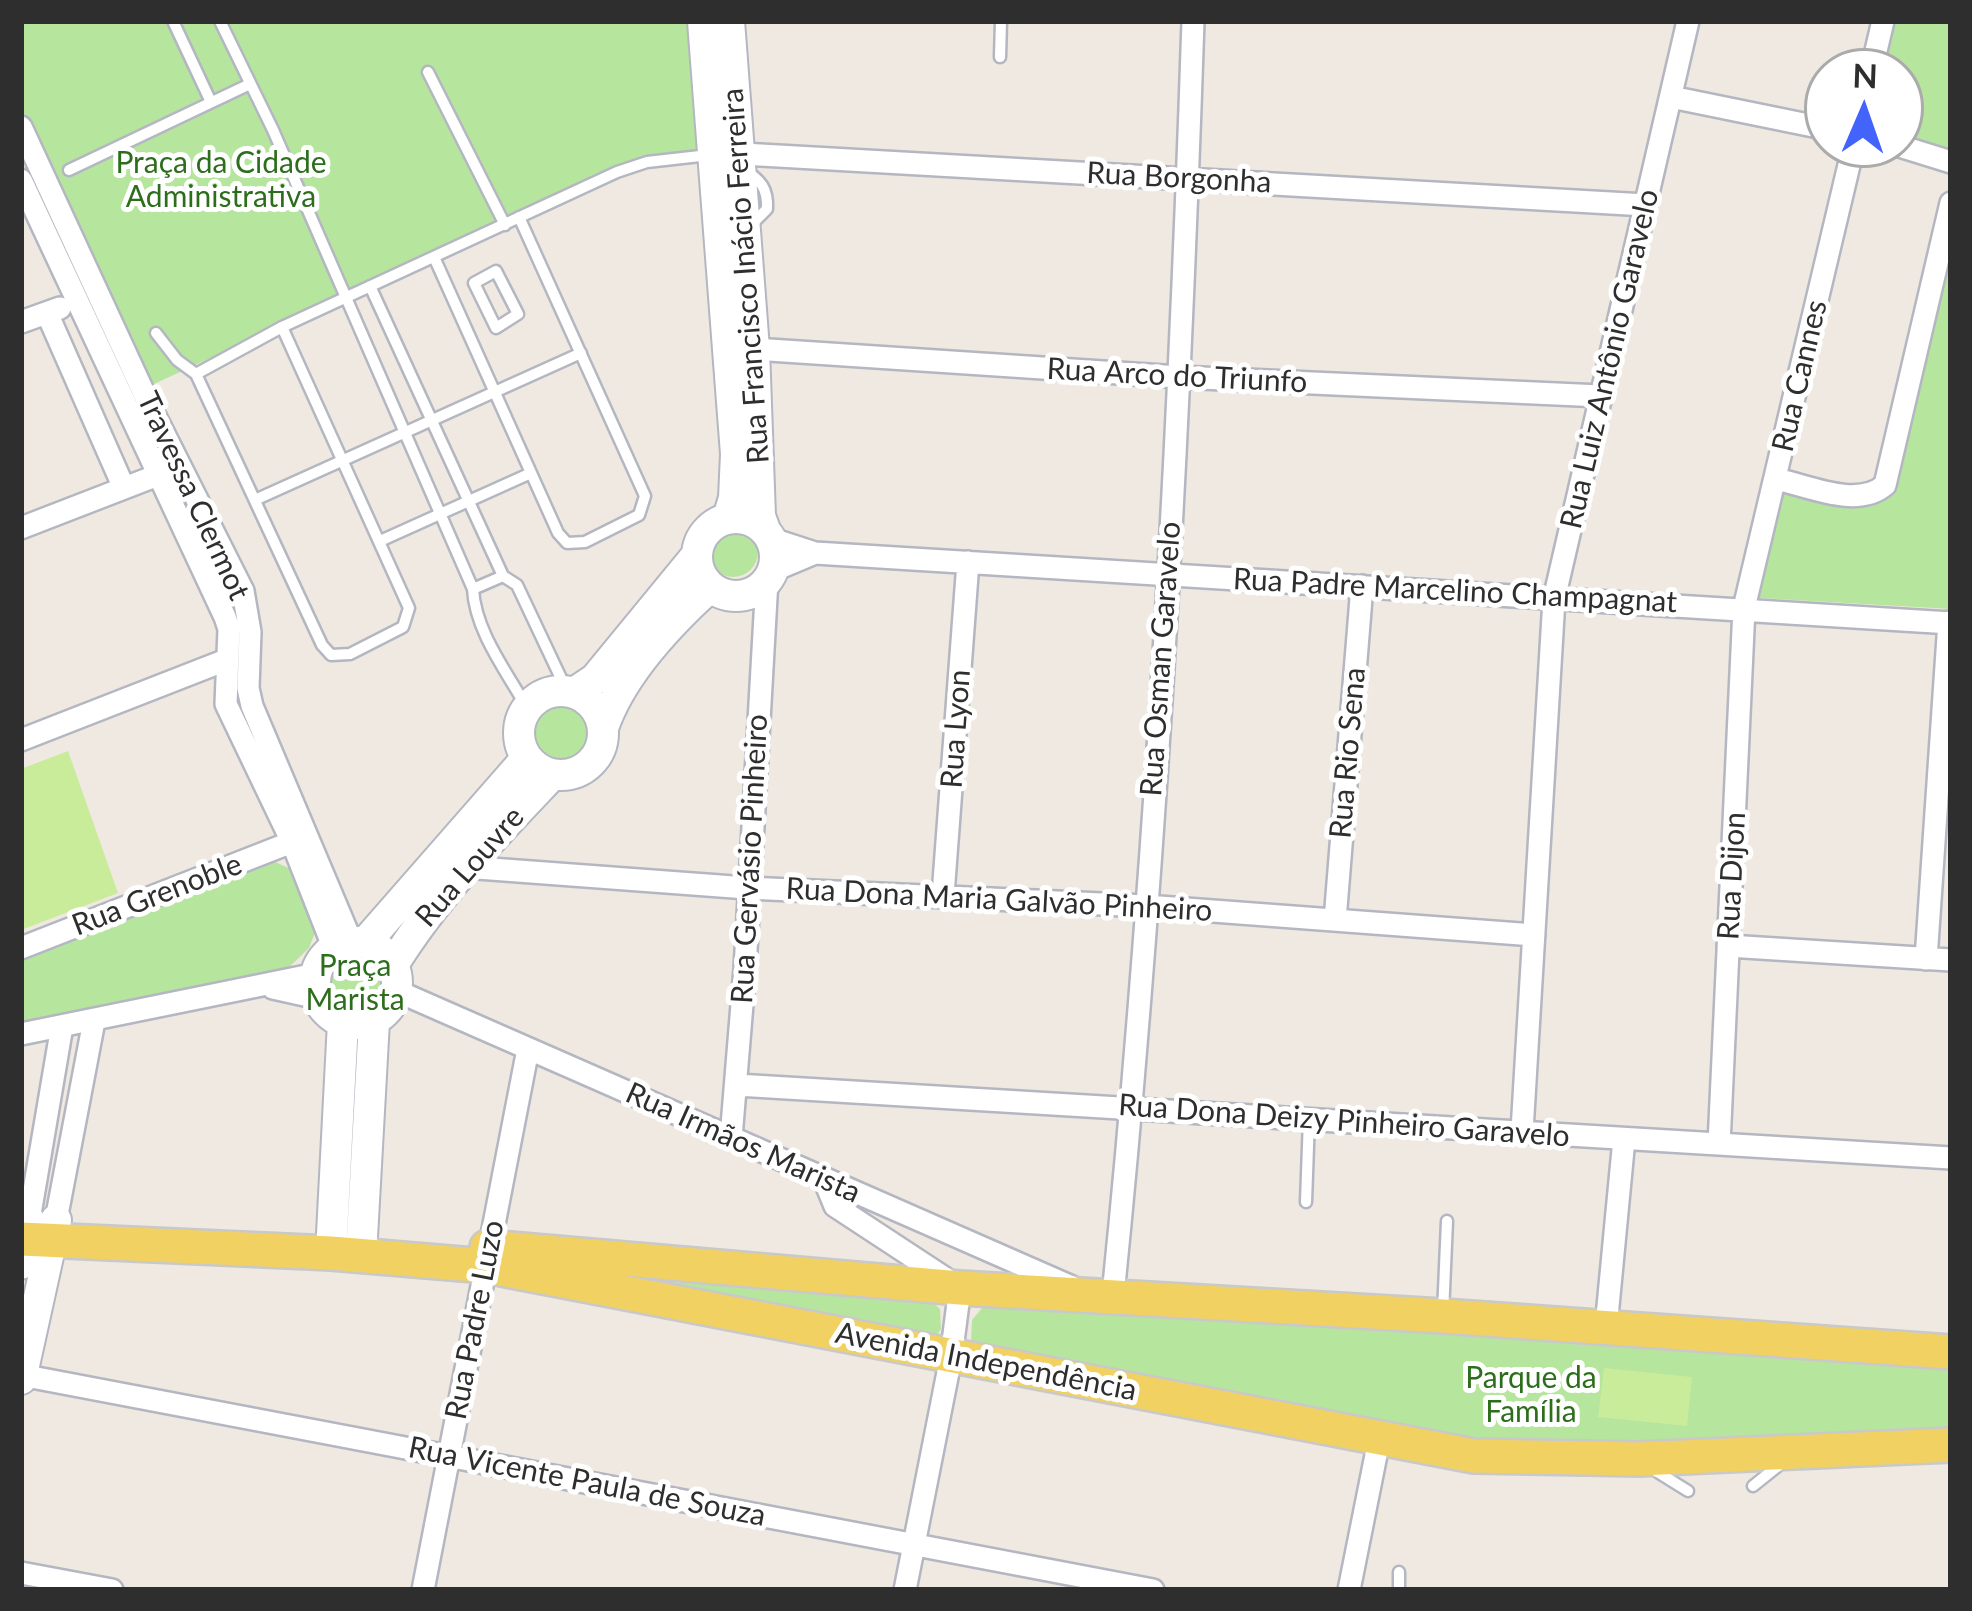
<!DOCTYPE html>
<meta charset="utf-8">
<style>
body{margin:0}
#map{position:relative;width:1972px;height:1611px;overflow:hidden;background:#efe9e1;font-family:Lato,sans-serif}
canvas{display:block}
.frame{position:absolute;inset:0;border:24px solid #2e2e2e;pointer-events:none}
.north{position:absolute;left:1804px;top:48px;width:120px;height:120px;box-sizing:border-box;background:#fff;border:3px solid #ababab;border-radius:50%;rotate:2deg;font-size:33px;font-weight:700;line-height:48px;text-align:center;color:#2e2e2e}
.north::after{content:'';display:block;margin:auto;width:42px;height:54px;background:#4264fb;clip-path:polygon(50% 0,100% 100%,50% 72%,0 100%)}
</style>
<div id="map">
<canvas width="1972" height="1611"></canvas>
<div class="frame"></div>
<div class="north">N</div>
</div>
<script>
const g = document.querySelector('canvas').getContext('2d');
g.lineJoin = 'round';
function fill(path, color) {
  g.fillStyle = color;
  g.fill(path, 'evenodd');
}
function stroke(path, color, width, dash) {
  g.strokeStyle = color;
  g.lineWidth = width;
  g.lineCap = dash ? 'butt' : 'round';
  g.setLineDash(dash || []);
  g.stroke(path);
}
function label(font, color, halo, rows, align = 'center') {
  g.font = font + ' Lato,sans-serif';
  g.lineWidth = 10;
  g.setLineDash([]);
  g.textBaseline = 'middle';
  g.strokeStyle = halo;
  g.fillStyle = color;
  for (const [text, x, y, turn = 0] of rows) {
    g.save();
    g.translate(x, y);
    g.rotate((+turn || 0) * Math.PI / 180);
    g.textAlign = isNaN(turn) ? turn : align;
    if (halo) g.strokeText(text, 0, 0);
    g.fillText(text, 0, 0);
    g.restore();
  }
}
const green = new Path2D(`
 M21,21h671l6,133 -39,4 -81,31 -435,200 -122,-262z
 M1887,21h64v130l-51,-12v-67h-25z
 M1951,237v372l-191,-11 -4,-6 25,-100 9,-2c33,8 77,31 103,1z
 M708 552a25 25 0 1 1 50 0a25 25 0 1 1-50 0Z
 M523 732a34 34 0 1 1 68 0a34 34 0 1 1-68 0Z
 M273,861l20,9 23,60 -7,18 -28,27 -260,51v-68z
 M321 983a34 34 0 1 1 68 0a34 34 0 1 1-68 0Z
 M612,1278l317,21 11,10 1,20 -6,9z
 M987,1302l964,62v75l-449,12 -531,-108 1,-23z`);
const pitch = new Path2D(`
 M68,751l50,142 -97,37v-161z
 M1604,1368l88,9 -5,49 -89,-9z`);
const lane = new Path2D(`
 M173,21l37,79
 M220,21l53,109 200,459c2,42 34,83 54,119
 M1000,57l1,-36
 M428,72l77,153
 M744,169c17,12 24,19 23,40l-19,19
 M69,170l181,-86
 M434,257l124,276 9,10 18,-1 54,-27 6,-19 -126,-279
 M496,271l22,43 -22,14 -22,-45z
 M370,286l133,290 14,9 50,106
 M156,333l21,27 19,14 126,271 9,10 19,-1 53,-27 6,-19 -127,-281
 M196,374l86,-47 335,-155 30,-10 62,-7
 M257,499l324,-146
 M380,541l151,-68
 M473,589l30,-13
 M1306,1202l3,-84
 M1443,1313l4,-92
 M1651,1468l37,23
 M1753,1486l30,-24
 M1399,1572v18`);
const street = new Path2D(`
 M1871,72l12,-51
 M1671,97l157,32
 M21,127l128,277 94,187 7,41 -2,56 4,18 100,237
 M1893,144l58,18
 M725,153l921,52
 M21,180l204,437 4,12 -3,75 66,138 42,107
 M47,313l77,175
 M21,322l39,-14
 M754,349l425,28 422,19
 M1776,479c33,7 81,30 109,6l66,-282
 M21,528l137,-53
 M772,539l43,14 1136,70
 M772,571l43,-18
 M21,740l205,-80
 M464,867l283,21 399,18 388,29
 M943,895l25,-333
 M1335,920l27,-334
 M1728,946l223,14
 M21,948l271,-106
 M1926,959l23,-337
 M273,988l45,10
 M397,991l675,296
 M21,1034l295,-60
 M737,1085l1214,73
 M1522,1131l32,-532 134,-578
 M731,1138l14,-170 22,-388
 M1719,1144l25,-536 110,-464
 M824,1179l11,27 125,82 -9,69 -46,233
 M29,1220l33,-194
 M56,1220l38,-199
 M1113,1295c43,-423 66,-849 80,-1274
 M1606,1327l18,-188
 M21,1375l1132,215
 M21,1573l91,17
 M423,1590l105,-541
 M1349,1590l30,-150`);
const secondary = new Path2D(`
 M703,21l33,433 -2,44 -6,20
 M729,21l25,328 6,167 5,14
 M697 557a39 39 0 1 1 78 0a39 39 0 1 1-78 0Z
 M519 733a42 42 0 1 1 84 0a42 42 0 1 1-84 0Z
 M574,693l21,-14 101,-123
 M603,728c18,-53 65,-103 107,-141
 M315 983a41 41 0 1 1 82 0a41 41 0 1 1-82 0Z
 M365,943l161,-184
 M393,965c44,-71 102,-130 159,-190
 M331,1253l12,-231
 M361,1255l13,-234
 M21,1264l8,-44
 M21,1379l35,-159`);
const primary = new Path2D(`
 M21,1239l310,14 155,13 988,190 165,3 312,-14
 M487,1247l473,41 483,28 508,36`);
const parkNames = [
 ["Praça da Cidade",221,163],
 ["Administrativa",221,197],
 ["Praça",355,966],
 ["Marista",355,1000],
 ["Parque da",1531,1378],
 ["Família",1531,1412]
];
const streetNames = [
 ["Rua Borgonha",1179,178,3],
 ["Rua Francisco Inácio Ferreira",746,276,-94],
 ["Rua Luiz Antônio Garavelo",1610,359,-77],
 ["Rua Arco do Triunfo",1177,376,3],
 ["Rua Cannes",1800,376,-77],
 ["Travessa Clermot",193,496,65],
 ["Rua Padre Marcelino Champagnat",1455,591,3],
 ["Rua Osman Garavelo",1161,659,-86],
 ["Rua Lyon",956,729,-86],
 ["Rua Rio Sena",1348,753,-85],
 ["Rua Gervásio Pinheiro",750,859,-87],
 ["Rua Louvre",470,867,-49],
 ["Rua Dijon",1732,876,-87],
 ["Rua Grenoble",157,895,-21],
 ["Rua Dona Maria Galvão Pinheiro",999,900,3],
 ["Rua Dona Deizy Pinheiro Garavelo",1344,1121,4],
 ["Rua Irmãos Marista",743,1143,24],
 ["Rua Padre Luzo",475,1320,-79],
 ["Avenida Independência",986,1362,11],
 ["Rua Vicente Paula de Souza",587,1482,11]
];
fill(green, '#b6e59e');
fill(pitch, '#c9ec9a');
stroke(lane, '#b4b7c1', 15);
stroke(street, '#b4b7c1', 26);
stroke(secondary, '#b4b7c1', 34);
stroke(primary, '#c9c9c9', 38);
stroke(lane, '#fff', 10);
stroke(street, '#fff', 21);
stroke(secondary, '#fff', 30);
stroke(primary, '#f2d163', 33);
label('30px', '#2c6e1b', '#fff', parkNames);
label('30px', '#2e2e2e', '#fff', streetNames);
</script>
